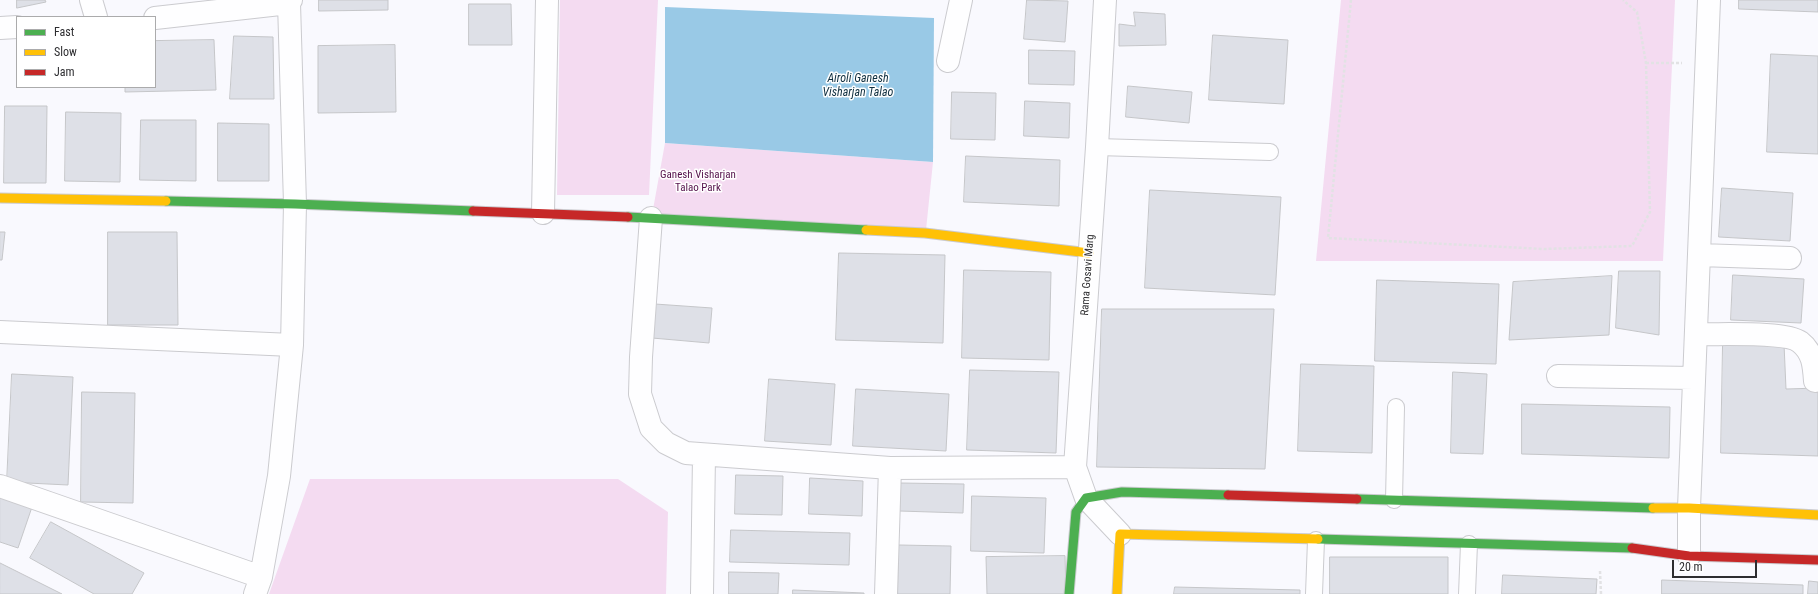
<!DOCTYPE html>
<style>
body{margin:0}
#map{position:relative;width:1818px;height:594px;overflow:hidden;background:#f9f9fe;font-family:"Roboto Condensed",sans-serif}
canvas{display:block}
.legend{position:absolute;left:16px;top:16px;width:140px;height:72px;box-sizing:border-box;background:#fff;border:1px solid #ababac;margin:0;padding:5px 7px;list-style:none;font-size:12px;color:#2d2d30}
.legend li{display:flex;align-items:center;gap:8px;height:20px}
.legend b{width:20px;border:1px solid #ababac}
.scale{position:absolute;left:1672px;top:560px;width:85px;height:18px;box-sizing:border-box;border:2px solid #2d2d30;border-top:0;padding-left:5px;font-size:12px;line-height:14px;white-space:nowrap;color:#2d2d30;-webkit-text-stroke:3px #fff;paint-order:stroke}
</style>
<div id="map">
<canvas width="1818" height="594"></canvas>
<ul class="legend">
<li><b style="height:5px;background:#4caf50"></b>Fast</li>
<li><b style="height:5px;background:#ffc107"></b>Slow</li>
<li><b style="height:5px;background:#c62828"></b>Jam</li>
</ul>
<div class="scale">20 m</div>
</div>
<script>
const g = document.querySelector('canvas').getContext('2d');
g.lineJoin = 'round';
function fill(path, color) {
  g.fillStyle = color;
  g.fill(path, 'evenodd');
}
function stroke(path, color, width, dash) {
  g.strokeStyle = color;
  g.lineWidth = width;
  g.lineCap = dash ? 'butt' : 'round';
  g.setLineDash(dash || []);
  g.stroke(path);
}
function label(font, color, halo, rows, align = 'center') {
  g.font = font + ' "Roboto Condensed",sans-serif';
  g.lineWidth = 3;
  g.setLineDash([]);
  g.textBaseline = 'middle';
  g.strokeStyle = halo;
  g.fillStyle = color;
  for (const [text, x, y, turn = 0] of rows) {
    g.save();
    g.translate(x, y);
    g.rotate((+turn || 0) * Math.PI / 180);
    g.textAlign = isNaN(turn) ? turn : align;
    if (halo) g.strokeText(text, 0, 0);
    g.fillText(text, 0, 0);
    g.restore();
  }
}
const green = new Path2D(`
 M560,0h98l-9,195h-92z
 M1341,0h334l-12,261h-347z
 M665,143l268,19 -7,68 -274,-15z
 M310,479h308l50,33 -2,82h-397z`);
const water = new Path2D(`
 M665,7l269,11 -1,144 -268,-19z`);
const building = new Path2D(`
 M17,0h28l1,2 -29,6z
 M319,0h69v10l-69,1z
 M1027,0l41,1 -3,41 -41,-3z
 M1739,0h79v12l-79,-3z
 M469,4h42l1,41h-43z
 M1134,12l31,2 1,31 -47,1v-22l16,2z
 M1213,35l75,5 -4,64 -75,-4z
 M234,36l39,1 1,62h-44z
 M214,40l2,50 -91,2v-5h30v-46z
 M395,45l1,67 -78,1v-67z
 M1029,50l46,1 -1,34 -45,-1z
 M1771,54l47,2v98l-51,-2z
 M1128,86l64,6 -3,31 -63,-6z
 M952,92l44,1 -1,47 -44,-1z
 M1025,101l45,2 -1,35 -45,-2z
 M5,106h42l-1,77h-42z
 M66,112l55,1 -1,69 -55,-1z
 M141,120h55v61l-56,-1z
 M218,123l51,1v57h-51z
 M966,156l94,4 -1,46 -95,-4z
 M1722,188l71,5 -3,48 -71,-4z
 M1150,190l131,7 -6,98 -130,-7z
 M0,232h5l-3,28h-2z
 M108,232h69l1,93h-70z
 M839,253l106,2 -2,88 -107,-3z
 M964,270l87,2 -2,88 -87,-2z
 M1619,271h41l-1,64 -43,-7z
 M1733,275l71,4 -3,44 -70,-3z
 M1612,276l-3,59 -100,5 4,-58z
 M1377,280l122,4 -3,80 -121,-3z
 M655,304l57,4 -3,35 -57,-5z
 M1102,309h172l-9,160 -168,-2z
 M1723,342l61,2 2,45 32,-1v68l-97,-3z
 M1301,364l73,2 -2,87 -74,-2z
 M970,370l89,2 -3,81 -89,-3z
 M1453,372l34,2 -4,80 -32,-1z
 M12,374l61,3 -5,108 -61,-3z
 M769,379l66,5 -4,61 -66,-4z
 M856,389l93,5 -3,57 -93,-5z
 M82,392l53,1 -2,110 -52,-1z
 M1522,404l148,3 -1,51 -147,-4z
 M736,475l47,1 -1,39 -47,-1z
 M810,478l53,3 -1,35 -53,-2z
 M900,483l64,1 -1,29 -64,-2z
 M972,496l74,2 -2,55 -73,-2z
 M0,497l32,10 -14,41 -18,-6z
 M51,522l93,51 -12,21h-38l-64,-36z
 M731,530l119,3 -1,32 -119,-3z
 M899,545l52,1 -1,48h-52z
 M1065,556l1,38h-79l-1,-37z
 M1330,557h118v37h-118z
 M0,563l62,31h-62z
 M729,572l50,1 -1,21h-49z
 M1503,575l94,4 -1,15h-94z
 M1662,580l141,5v9h-141z
 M1809,581l9,1v12h-10z
 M1175,587l125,3v4h-126z
 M793,590l71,3v1h-71z`);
const path = new Path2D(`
 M1351,0l-23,238 216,11 88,-3 18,-34 -4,-149 -9,-51 -14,-12
 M1646,63h36
 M1600,571l1,23`);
const lane = new Path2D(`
 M1097,147l173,5
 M1394,500l2,-93
 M1314,594l2,-54
 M1467,594l2,-50`);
const street = new Path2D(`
 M91,0l5,17
 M1105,0l-8,147 -22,320 11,31 34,36
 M155,18l134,-15
 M0,28l17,-1
 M948,61l13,-61
 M543,213l4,-213
 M651,218l-10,139 -1,37 11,34 15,15 20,10 204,15 185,-1
 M1699,255l91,3
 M0,332l292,13
 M1696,334c21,1 90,-3 104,8 13,10 14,24 15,39
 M1558,376l136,2
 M0,486l261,91
 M1689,556v-48l20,-508
 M255,594l6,-17 18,-101 13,-131 3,-141 -6,-201 2,-3
 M702,594l2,-139
 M886,594l4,-126`);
const fast = new Path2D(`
 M166,201l129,3 178,7
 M628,217l238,13
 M1357,499l296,9
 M1318,539l314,9
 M1069,594l7,-82 10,-14 36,-6 106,3`);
const slow = new Path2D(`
 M0,198l166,3
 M866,230l59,3 164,20
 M1653,508h36l129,7
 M1117,594l3,-60 198,5`);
const jam = new Path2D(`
 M473,211l155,6
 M1228,495l129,4
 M1632,548l57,8 129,4`);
const parkNames = [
 ["Ganesh Visharjan",698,175],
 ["Talao Park",698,188]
];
const streetNames = [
 ["Rama Gosavi Marg",1088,275,-86]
];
const waterNames = [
 ["Airoli Ganesh",858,79],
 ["Visharjan Talao",858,93]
];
fill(green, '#f4dbf1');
fill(water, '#99c9e6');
fill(building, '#dee0e7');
stroke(building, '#c5c6c9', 1);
stroke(lane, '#cbcbcf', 18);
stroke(street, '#cbcbcf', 24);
stroke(fast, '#cbcbcf', 11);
stroke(slow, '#cbcbcf', 11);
stroke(jam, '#cbcbcf', 11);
stroke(path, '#e2e2e4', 2.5, [3, 2]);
stroke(lane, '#fefeff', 16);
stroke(street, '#fefeff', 22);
stroke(fast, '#4caf50', 9);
stroke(slow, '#ffc107', 9);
stroke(jam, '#c62828', 9);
label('11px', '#54114b', '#fff', parkNames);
label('11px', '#2d2d30', '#fff', streetNames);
label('italic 12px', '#0e2e3f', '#fff', waterNames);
</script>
